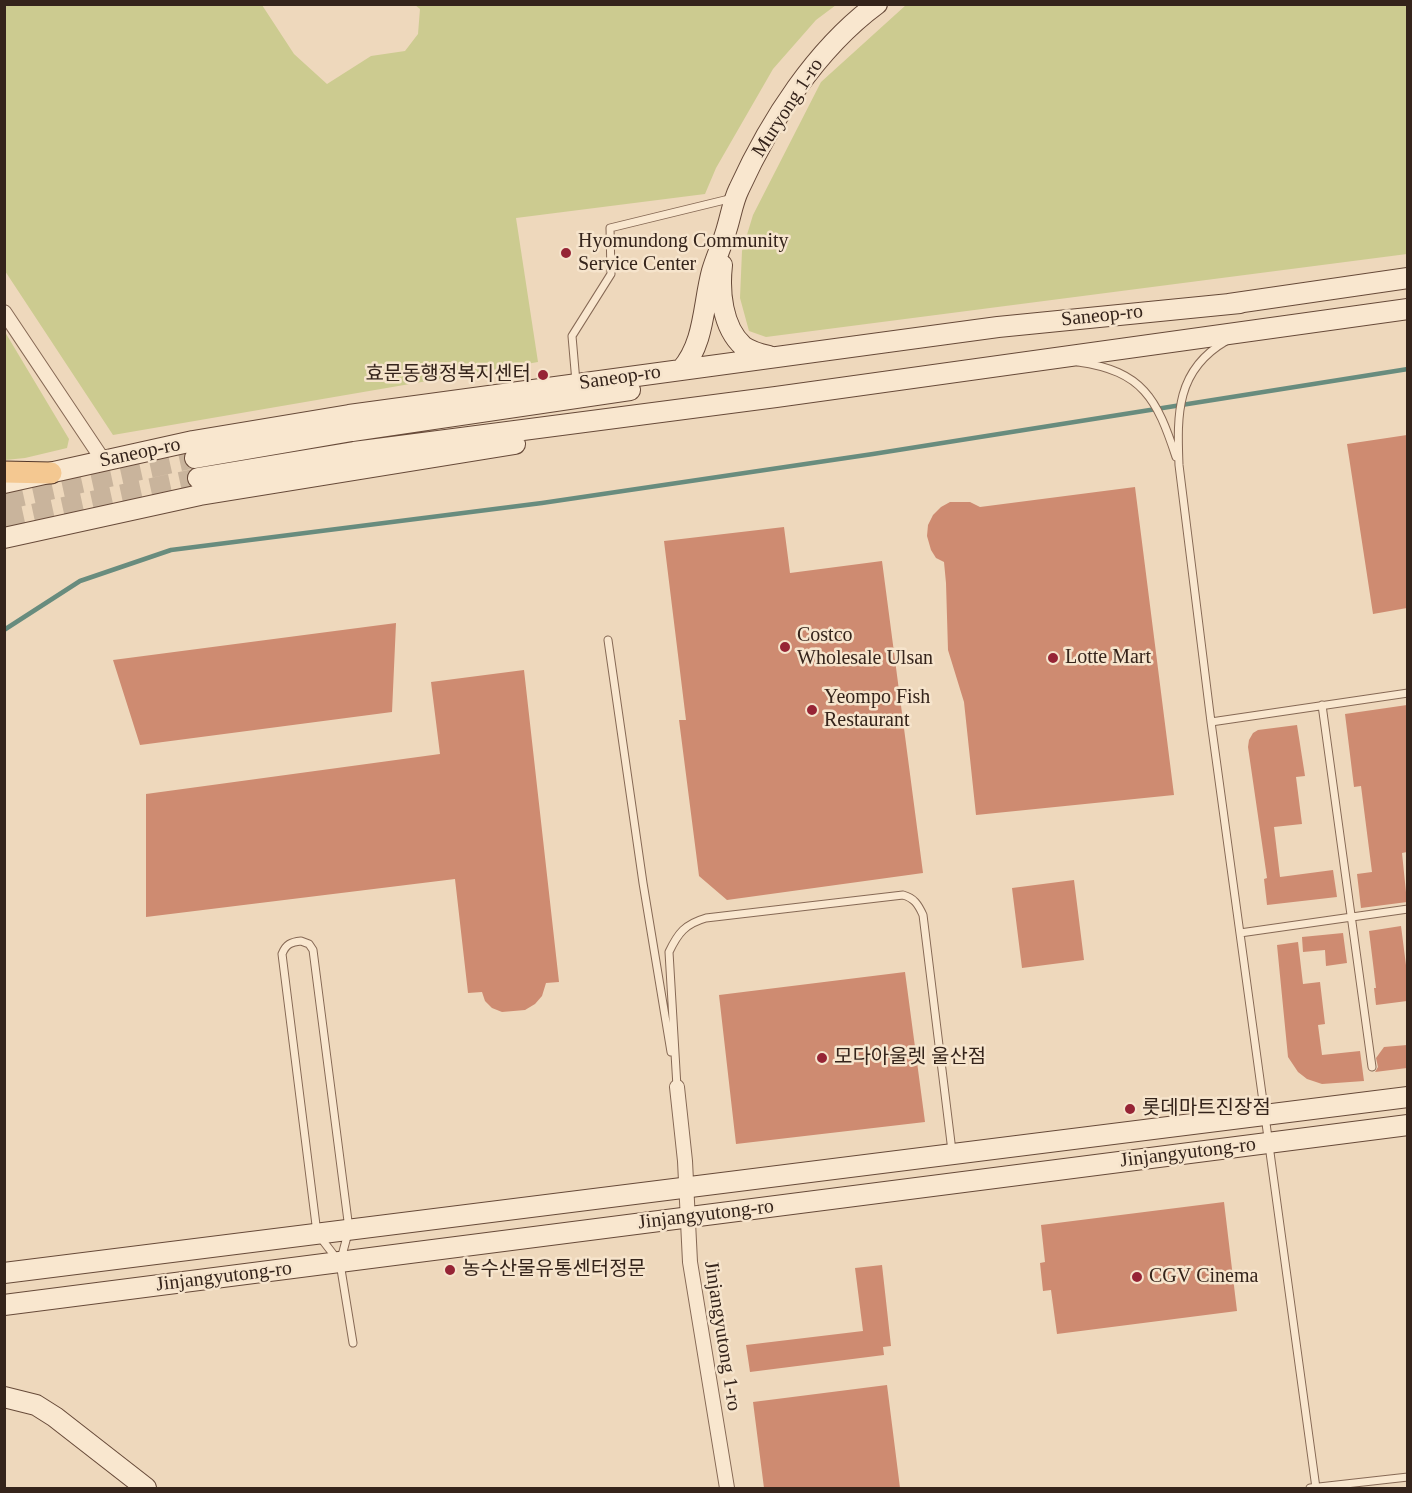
<!DOCTYPE html>
<meta charset="utf-8">
<style>
body{margin:0}
#map{position:relative;width:1412px;height:1493px;overflow:hidden;background:#eed8bc;font-family:"Times New Roman",serif}
canvas{display:block}
.frame{position:absolute;inset:0;border:6px solid #35241b;pointer-events:none}
</style>
<div id="map">
<canvas width="1412" height="1493"></canvas>
<div class="frame"></div>
</div>
<script>
const g = document.querySelector('canvas').getContext('2d');
g.lineJoin = 'round';
function fill(path, color) {
  g.fillStyle = color;
  g.fill(path, 'evenodd');
}
function stroke(path, color, width, dash) {
  g.strokeStyle = color;
  g.lineWidth = width;
  g.lineCap = dash ? 'butt' : 'round';
  g.setLineDash(dash || []);
  g.stroke(path);
}
function label(font, color, halo, rows, align = 'center') {
  g.font = font + ' "Times New Roman","Noto Sans KR",serif';
  g.lineWidth = 5;
  g.setLineDash([]);
  g.textBaseline = 'middle';
  g.strokeStyle = halo;
  g.fillStyle = color;
  for (const [text, x, y, turn = 0] of rows) {
    g.save();
    g.translate(x, y);
    g.rotate((+turn || 0) * Math.PI / 180);
    g.textAlign = isNaN(turn) ? turn : align;
    if (halo) g.strokeText(text, 0, 0);
    g.fillText(text, 0, 0);
    g.restore();
  }
}
const green = new Path2D(`
 M4,5h258l32,49 33,30 44,-28 34,-5 13,-17 2,-25 -5,-4h421l-20,15 -43,49 -57,99 -11,26 -189,24 22,144 -425,73 -108,-164z
 M906,5h501v249l-641,83 -17,-6 -9,-33 2,-47 11,-36 68,-133z
 M5,332l64,107 -2,9 -42,10 -20,2z`);
const stream = new Path2D(`
 M4,630l76,-49 91,-31 371,-47 331,-49 535,-85`);
const building = new Path2D(`
 M1407,435v173l-34,6 -26,-170z
 M1135,487l39,308 -198,20 -12,-113 -16,-52 -2,-67 -2,-21 -8,-4 -5,-8 -4,-14 1,-11 5,-10 8,-8 9,-5h20l10,5z
 M784,527l6,46 92,-12 41,312 -196,27 -28,-24 -20,-156h7l-22,-179z
 M396,623l-4,89 -252,33 -27,-85z
 M524,670l35,312 -13,1 -4,13 -7,8 -10,6 -23,2 -10,-4 -7,-7 -3,-9 -14,1 -13,-114 -309,38v-123l294,-40 -9,-72z
 M1407,705v147l-5,1 5,49 -46,6 -4,-34 15,-2 -11,-86 -7,1 -9,-73z
 M1297,725l8,51 -9,1 6,47 -28,3 6,50 53,-7 4,27 -70,8 -3,-26 3,-1 -19,-131 1,-7 4,-7 5,-3z
 M1074,880l10,80 -62,8 -10,-80z
 M1401,926l6,47v28l-31,4 -2,-17h2l-7,-57z
 M1343,933l4,30 -21,3 -1,-16 -22,2 -1,-15z
 M1298,942l5,42 17,-2 5,42 -7,1 4,30 38,-4 4,30 -42,3 -15,-5 -9,-7 -10,-15 -11,-112z
 M905,972l20,150 -189,22 -17,-149z
 M1407,1045v23l-32,4 3,-5 -2,-9 8,-11z
 M1224,1202l13,109 -180,23 -6,-44 -8,1 -3,-28 5,-1 -4,-37z
 M882,1265l9,81 -8,1 1,8 -134,17 -4,-27 117,-14 -8,-63z
 M887,1385l13,103h-136l-11,-86z`);
const secondaryTunnel = new Path2D(`
 M4,500l191,-42
 M4,520l194,-42`);
const lane = new Path2D(`
 M1226,341c-50,29 -49,73 -47,124l32,257 105,766
 M1078,362c65,9 79,37 98,95
 M576,382l-4,-46 39,-62 -1,-46 123,-30
 M608,640l35,243 28,169
 M1322,705l50,362
 M1211,722l197,-29
 M1240,933l168,-24
 M301,941l8,3 4,6 36,279 -9,34 -23,-30 -35,-279c4,-10 9,-12 19,-13z
 M677,1087l-8,-135c9,-19 16,-28 37,-34l197,-23c11,3 15,9 20,20l29,236
 M340,1263l13,80
 M1310,1488l98,-11`);
const street = new Path2D(`
 M4,312l99,148
 M677,1087l8,74 5,101 37,226`);
const secondary = new Path2D(`
 M722,265c-3,26 0,62 21,81 8,6 17,8 26,10
 M1229,304l179,-26
 M681,370c24,-27 22,-66 31,-99 4,-14 11,-28 15,-43 4,-13 6,-27 12,-39 31,-68 77,-140 138,-185
 M195,458l157,-27 278,-41
 M198,478l156,-26 422,-55 632,-88
 M4,483l189,-42 156,-26 649,-88 242,-24
 M4,538l196,-43 315,-51
 M4,1273l1404,-176
 M4,1305l1404,-180
 M4,1397l32,8 19,12 91,71`);
const primary = new Path2D(`
 M4,472l47,1`);
const markers = [
 [566,253,6,"#962435"],
 [543,375,6,"#962435"],
 [785,647,6,"#962435"],
 [1053,658,6,"#962435"],
 [812,710,6,"#962435"],
 [822,1058,6,"#962435"],
 [1130,1109,6,"#962435"],
 [450,1270,6,"#962435"],
 [1137,1277,6,"#962435"]
];
const streetNames = [
 ["Muryong 1-ro",788,108,-57],
 ["Saneop-ro",1102,316,-6],
 ["Saneop-ro",620,378,-8],
 ["Saneop-ro",140,453,-12],
 ["Jinjangyutong-ro",1188,1153,-7],
 ["Jinjangyutong-ro",706,1215,-7],
 ["Jinjangyutong-ro",224,1277,-7],
 ["Jinjangyutong 1-ro",722,1336,81]
];
const poiNames = [
 ["Hyomundong Community",578,242],
 ["Service Center",578,265],
 ["효문동행정복지센터",531,375,"right"],
 ["Costco",797,636],
 ["Wholesale Ulsan",797,659],
 ["Lotte Mart",1065,658],
 ["Yeompo Fish",824,698],
 ["Restaurant",824,721],
 ["모다아울렛 울산점",834,1058],
 ["롯데마트진장점",1142,1109],
 ["농수산물유통센터정문",462,1270],
 ["CGV Cinema",1149,1277]
];
fill(green, '#cccb90');
stroke(stream, '#688c7e', 4.5);
fill(building, '#ce8b71');
stroke(secondaryTunnel, '#c9b49c', 20, [20, 10]);
stroke(lane, '#866955', 9);
stroke(street, '#866955', 16);
stroke(secondary, '#674a39', 22);
stroke(primary, '#53382a', 23);
stroke(lane, '#f9e7cf', 7);
stroke(street, '#f9e7cf', 14);
stroke(secondary, '#f9e7cf', 20);
stroke(primary, '#f4c891', 21);
for (const [x, y, r, color] of markers) {
  const dot = new Path2D();
  dot.arc(x, y, r, 0, 2 * Math.PI);
  g.fillStyle = color;
  g.fill(dot);
  stroke(dot, '#f6e4cc', 2);
}
label('20px', '#35241b', '#f6e4cc', streetNames);
label('20px', '#35241b', '#f6e4cc', poiNames, 'left');
</script>
